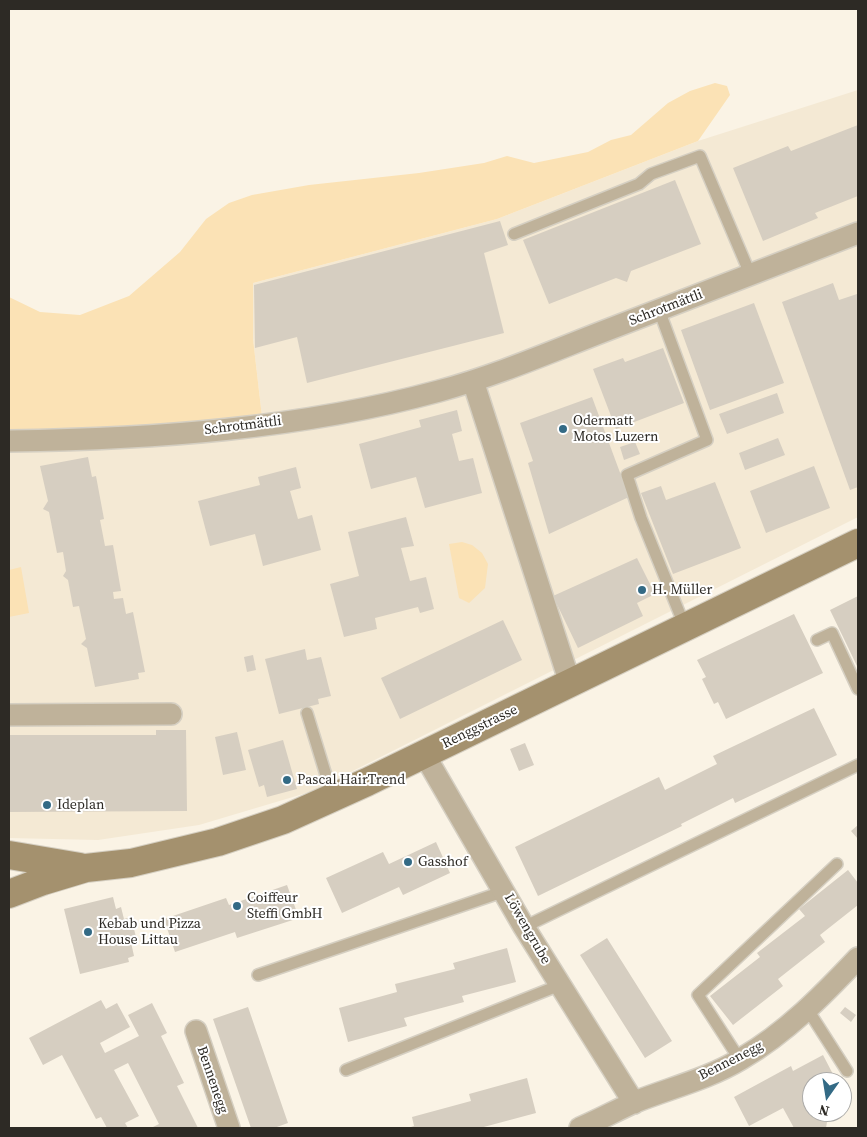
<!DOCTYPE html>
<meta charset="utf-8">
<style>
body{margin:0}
#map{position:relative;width:867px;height:1137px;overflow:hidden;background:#faf3e5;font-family:"Source Serif 4",serif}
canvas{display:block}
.frame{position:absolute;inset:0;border:10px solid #2d2a25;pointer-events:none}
.north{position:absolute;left:802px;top:1072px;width:50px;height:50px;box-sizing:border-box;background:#fff;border:1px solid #abaaa8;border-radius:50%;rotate:193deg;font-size:14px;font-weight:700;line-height:20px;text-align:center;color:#2d2a25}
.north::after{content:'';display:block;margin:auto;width:18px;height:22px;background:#336a85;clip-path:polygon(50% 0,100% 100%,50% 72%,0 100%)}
</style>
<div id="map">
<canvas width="867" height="1137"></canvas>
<div class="frame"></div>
<div class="north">N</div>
</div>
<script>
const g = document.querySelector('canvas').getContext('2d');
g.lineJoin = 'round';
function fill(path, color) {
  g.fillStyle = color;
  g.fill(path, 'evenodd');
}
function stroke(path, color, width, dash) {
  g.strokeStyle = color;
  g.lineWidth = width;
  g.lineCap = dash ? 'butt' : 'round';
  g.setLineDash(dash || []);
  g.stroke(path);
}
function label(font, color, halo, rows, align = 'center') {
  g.font = font + ' "Source Serif 4",serif';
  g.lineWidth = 4;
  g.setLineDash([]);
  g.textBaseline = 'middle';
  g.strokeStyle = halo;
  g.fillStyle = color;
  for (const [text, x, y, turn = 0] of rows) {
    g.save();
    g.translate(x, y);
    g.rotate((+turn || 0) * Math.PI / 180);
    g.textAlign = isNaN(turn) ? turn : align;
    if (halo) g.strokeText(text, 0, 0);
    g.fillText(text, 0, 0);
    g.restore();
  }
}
const built = new Path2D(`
 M858,90v427l-545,274 -114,34 -101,15 -89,-2v-408l162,-2 91,-11 -9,-78v-56l244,-64 201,-78z`);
const green = new Path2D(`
 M715,83l12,3 3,9 -32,46 -201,78 -244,64v56l9,78 -91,11 -162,2v-133l31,15 40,3 49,-19 51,-44 26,-33 23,-16 23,-8 57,-10 110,-12 65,-10 23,-7 27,7 54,-11 23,-12 20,-5 37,-32 22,-12z
 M462,542l10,3 10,8 6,11 -3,24 -16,15 -10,-5 -10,-54z
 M21,567l8,46 -20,4v-47z`);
const building = new Path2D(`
 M858,125v71l-43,17 3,5 -55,23 -30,-73 55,-22 3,5z
 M675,180l26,64 -70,27 -4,11 -11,-4 -67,26 -26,-64z
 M500,221l8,24 -24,8 20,80 -197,50 -10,-46 -42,11 -1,-63z
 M833,283l6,17 18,-6 1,4v189l-8,3 -68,-188z
 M754,303l30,80 -74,27 -29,-80z
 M663,348l21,55 -68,26 -23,-60 30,-11 2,4z
 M777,393l7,20 -57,21 -8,-20z
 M592,397l37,100 -80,37 -21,-71 5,-2 -13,-38z
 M457,410l5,21 -10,3 7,27 14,-3 9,35 -57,15 -9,-31 -45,12 -12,-45 62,-17 -2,-7z
 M778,438l7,17 -40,15 -6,-17z
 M635,442l5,12 -16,6 -4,-13z
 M88,457l4,20 4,-1 8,43 -4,1 5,26 8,-1 8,46 -8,1 1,7 9,-1 3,16 7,-2 12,60 -7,1 1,6 -44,8 -8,-39 -6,-4 5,-5 -7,-33 -6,1 -5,-27 -5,-4 3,-5 -3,-19 -6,1 -8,-41 -6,-3 5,-8 -8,-35z
 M814,466l16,42 -64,25 -16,-42z
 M296,467l5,21 -11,3 8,28 14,-4 9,35 -58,16 -8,-32 -45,12 -12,-45 62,-16 -2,-8z
 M715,482l26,66 -68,26 -32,-81 20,-7 5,14z
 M406,517l8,29 -13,2 9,33 16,-4 8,32 -14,4 -2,-6 -43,11 2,11 -33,8 -14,-53 29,-8 -11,-44z
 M637,558l18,36 -18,9 6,13 -65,32 -25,-52z
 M858,596v72l-28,-58z
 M794,614l29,59 -97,46 -8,-17 -4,2 -12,-25 4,-2 -9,-17z
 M503,620l19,40 -122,59 -19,-41z
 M305,649l2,11 14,-3 10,39 -13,3 1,5 -40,10 -14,-55z
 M253,655l3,15 -9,2 -3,-15z
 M814,708l23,47 -102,48 -2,-5 -52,26 1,2 -144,70 -23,-49 144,-70 6,13 52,-26 -4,-8z
 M156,730h30l1,81 -178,1v-77h147z
 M237,732l9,38 -23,5 -8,-38z
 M283,740l14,49 -30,8 -3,-12 -5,2 -11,-37z
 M525,743l9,22 -15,6 -9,-22z
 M858,825v14l-7,-8z
 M436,842l14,31 -47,22 -4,-8 -57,26 -16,-35 57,-26 6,12z
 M848,870l10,13v22l-38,30 5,7 -47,37 5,7 -50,39 -23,-29 50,-39 -3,-4 48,-37 -6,-7z
 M287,885l12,33 -62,20 -2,-6 -60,20 -11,-33 62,-21 3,7z
 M113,897l3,12 5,-2 3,12 7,-2 5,20 -6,1 4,18 -6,2 1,4 -49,12 -16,-65z
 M607,938l65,103 -27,17 -65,-103z
 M507,948l9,34 -54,14 2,6 -60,16 3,8 -59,16 -9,-34 58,-16 -2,-8 60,-15 -2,-6z
 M101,1000l5,9 11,-6 13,24 -30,16 5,10 34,-17 -11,-21 24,-12 15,30 -6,3 23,47 -7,3 21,42h-47l8,-4 -31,-61 -14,7 25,46 -14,7 3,5h-21l-6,-11 -5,2 -34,-64 -19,10 -14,-27z
 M248,1007l40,116 -14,5h-23l-38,-109z
 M845,1007l11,8 -5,7 -11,-9z
 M823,1055l14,27h-25v30h4l2,3 3,-2 6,9 -1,6h-32l-11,-20 -34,18 -15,-29 57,-31 2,5z
 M527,1078l9,35 -56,15h-72l6,-2 -2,-9 59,-16 -2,-7z`);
const lane = new Path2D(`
 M514,234l125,-50 12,-10 49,-18 51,120
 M659,310l48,130 -80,35 14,43 44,109
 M817,640l15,-7 26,56
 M307,713l26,85
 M524,927l334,-162
 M258,975l247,-84
 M808,1010l39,61
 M740,1060l-42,-65 139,-131
 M346,1070l214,-85`);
const street = new Path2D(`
 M473,381l97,302
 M9,441c143,-2 291,-12 430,-50 56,-15 109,-38 163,-59 85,-33 171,-66 256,-99
 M9,715l162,-1
 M424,754l100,173 110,176
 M196,1031l33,97
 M580,1128c19,-8 37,-18 55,-26 35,-14 73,-23 106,-43 46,-27 81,-63 117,-101`);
const secondary = new Path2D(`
 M9,855l71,12
 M9,894l34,-13 43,-13 45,-5 87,-21 65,-22 84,-38 491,-239`);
const markers = [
 [563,429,5,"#336a85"],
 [642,590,5,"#336a85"],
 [287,780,5,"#336a85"],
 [47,805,5,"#336a85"],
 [408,862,5,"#336a85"],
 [237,906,5,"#336a85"],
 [88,932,5,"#336a85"]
];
const streetNames = [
 ["Schrotmättli",666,308,-21],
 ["Schrotmättli",243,426,-7],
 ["Renggstrasse",480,727,-26],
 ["Löwengrube",527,929,60],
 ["Bennenegg",731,1061,-27],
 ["Bennenegg",212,1080,71]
];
const poiNames = [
 ["Odermatt",573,421],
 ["Motos Luzern",573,437],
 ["H. Müller",652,590],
 ["Pascal HairTrend",297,780],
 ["Ideplan",57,805],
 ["Gasshof",418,862],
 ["Coiffeur",247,898],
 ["Steffi GmbH",247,914],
 ["Kebab und Pizza",98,924],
 ["House Littau",98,940]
];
fill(built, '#f4e9d4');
fill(green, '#fbe2b5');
fill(building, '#d6cec1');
stroke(lane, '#d5cfc2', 14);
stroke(street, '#d5cfc2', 24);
stroke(secondary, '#d5cfc2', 30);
stroke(lane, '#bfb29a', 11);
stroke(street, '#bfb29a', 21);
stroke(secondary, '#a4916e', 28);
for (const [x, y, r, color] of markers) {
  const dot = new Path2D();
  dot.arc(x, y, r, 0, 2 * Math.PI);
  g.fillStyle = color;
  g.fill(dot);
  stroke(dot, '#fff', 2);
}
label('14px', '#2d2a25', '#fff', streetNames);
label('14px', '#2d2a25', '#fff', poiNames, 'left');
</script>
